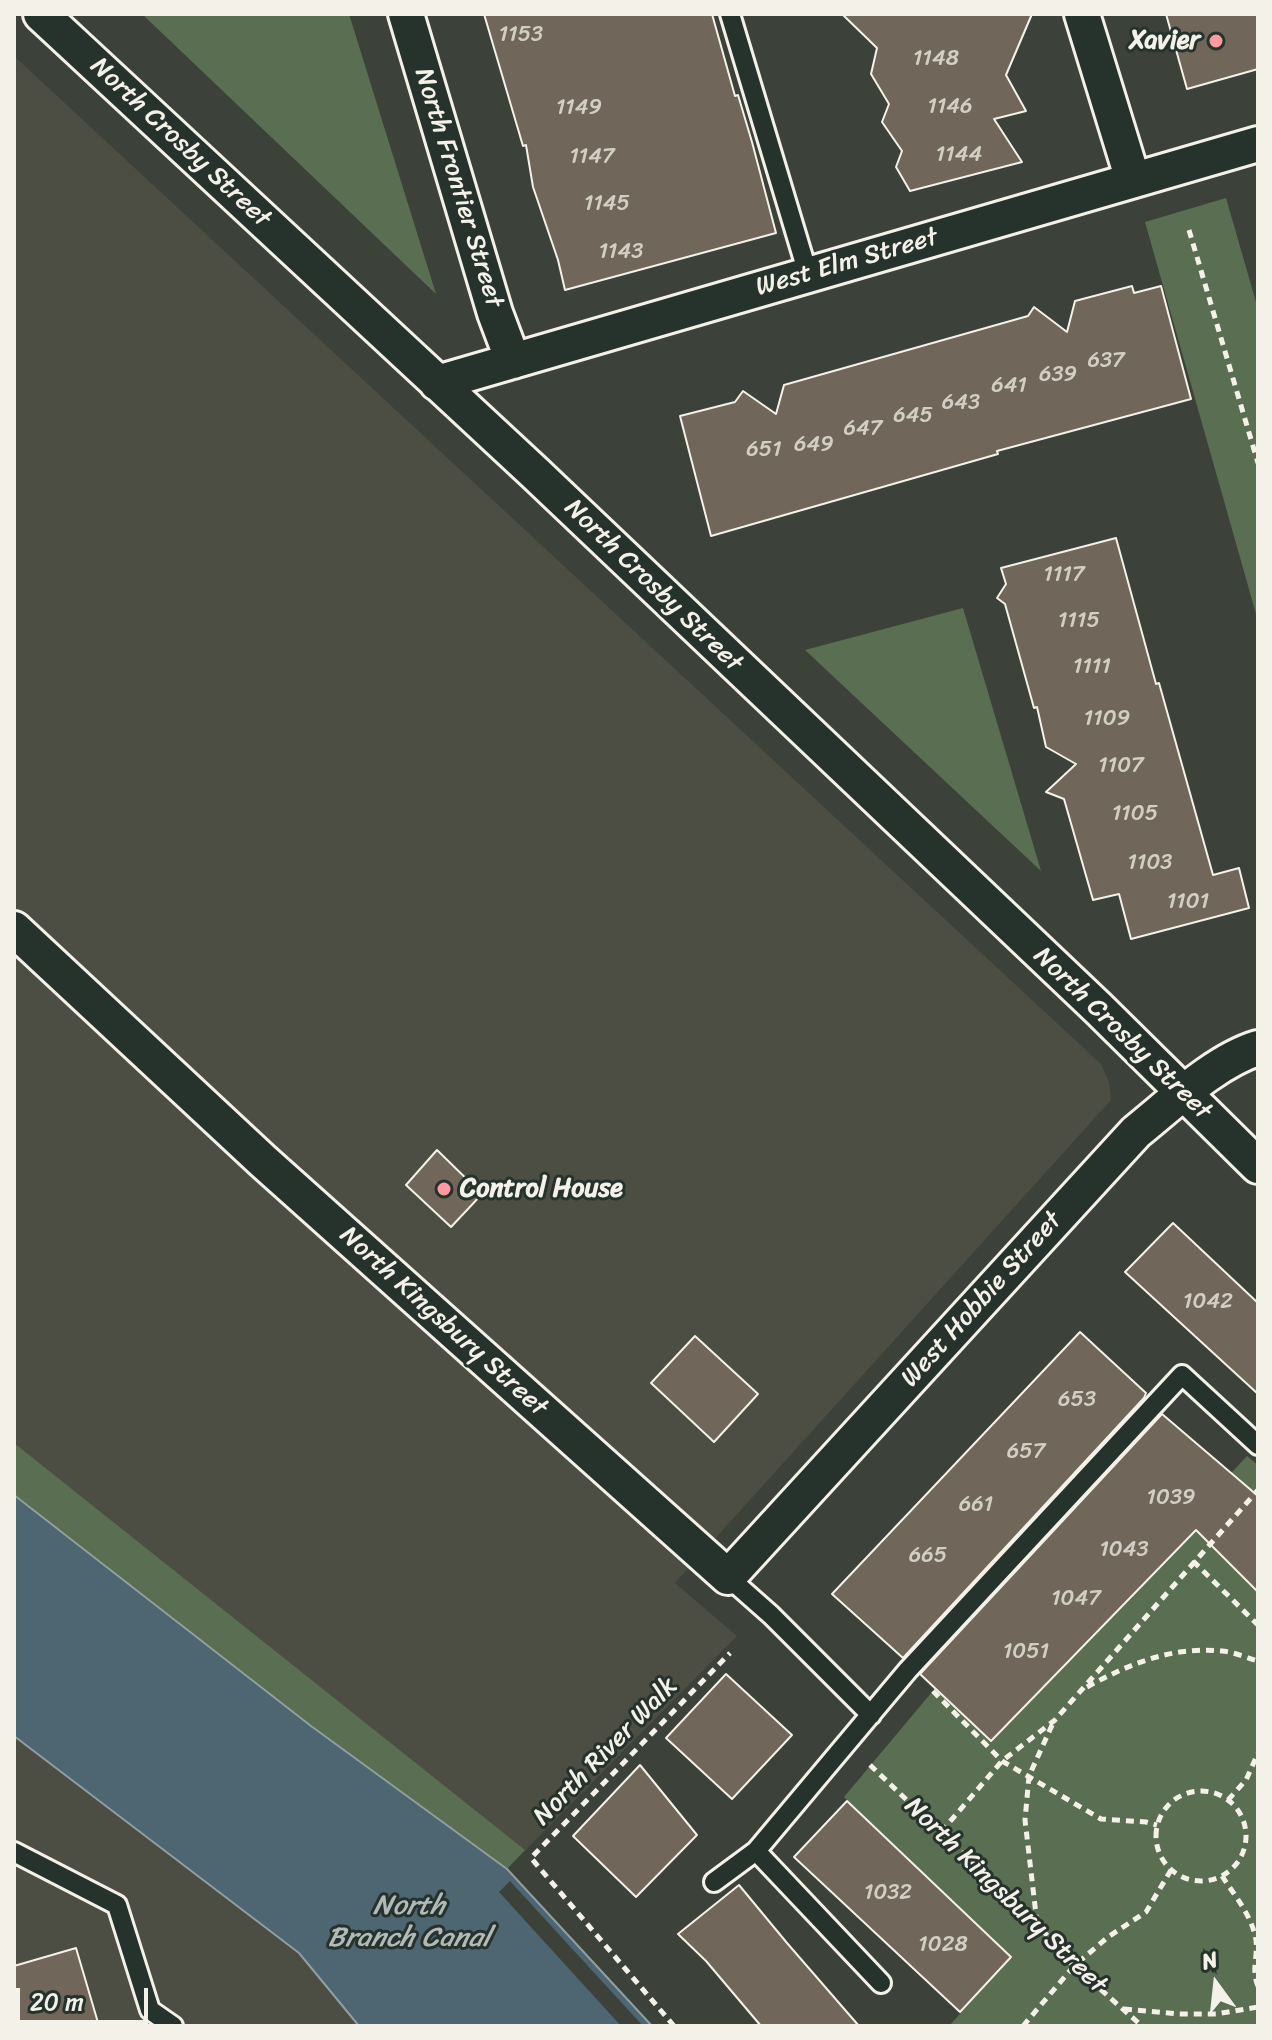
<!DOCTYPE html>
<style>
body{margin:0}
#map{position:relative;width:1272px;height:2040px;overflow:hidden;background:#3c423a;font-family:Sriracha,sans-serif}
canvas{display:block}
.frame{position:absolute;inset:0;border:16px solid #f4f1e8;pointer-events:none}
.north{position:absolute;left:1176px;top:1944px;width:80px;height:80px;-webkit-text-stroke:6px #26332d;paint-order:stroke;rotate:345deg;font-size:22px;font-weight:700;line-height:32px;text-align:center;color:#f4f1e8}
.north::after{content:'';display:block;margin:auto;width:28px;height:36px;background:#f4f1e8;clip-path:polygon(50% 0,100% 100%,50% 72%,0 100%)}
.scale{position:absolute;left:16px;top:1988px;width:132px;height:36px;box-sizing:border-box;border:4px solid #f4f1e8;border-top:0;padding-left:10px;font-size:24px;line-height:28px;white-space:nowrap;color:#f4f1e8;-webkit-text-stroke:6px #26332d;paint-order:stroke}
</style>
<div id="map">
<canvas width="1272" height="2040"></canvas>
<div class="frame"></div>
<div class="north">N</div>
<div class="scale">20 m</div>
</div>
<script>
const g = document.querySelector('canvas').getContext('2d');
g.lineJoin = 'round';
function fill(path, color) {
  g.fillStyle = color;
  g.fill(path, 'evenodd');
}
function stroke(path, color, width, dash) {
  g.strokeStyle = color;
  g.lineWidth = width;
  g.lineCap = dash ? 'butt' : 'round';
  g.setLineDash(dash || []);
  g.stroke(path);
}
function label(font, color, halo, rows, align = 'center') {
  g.font = font + ' Sriracha,sans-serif';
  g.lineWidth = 6;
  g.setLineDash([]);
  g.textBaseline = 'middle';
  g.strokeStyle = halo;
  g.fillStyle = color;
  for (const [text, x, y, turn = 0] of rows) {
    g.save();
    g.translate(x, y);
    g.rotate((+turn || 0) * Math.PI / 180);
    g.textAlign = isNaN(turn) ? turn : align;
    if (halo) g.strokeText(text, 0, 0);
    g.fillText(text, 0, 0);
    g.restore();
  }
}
const built = new Path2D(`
 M14,56l1087,1008 8,18 2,18 -436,483 62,53 -230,233 -493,-374z
 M14,1736l285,217 60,73h-345z`);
const green = new Path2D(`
 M142,14h207l87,280z
 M1226,198l32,111v312l-113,-399z
 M963,608l78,263 -236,-221z
 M14,1443l511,407 -18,19 -196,-143 -297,-231z
 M1247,1456l11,9v561h-309l62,-69 -167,-160 93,-111 53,46z`);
const water = new Path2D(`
 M14,1495l297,231 196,143 145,157h-293l-60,-73 -285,-217z`);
const pier = new Path2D(`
 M510,1881l133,145h-22l-122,-134z`);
const building = new Path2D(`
 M484,14h228l23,82 3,-1 14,47 24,91 -211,57 -7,-30 -25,-73 -7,-42 -3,1z
 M842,14h190l-26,61 20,36 -32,8 28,43 -112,29 -14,-24 6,-16 -20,-29 7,-18 -18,-30 6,-26z
 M1166,14h92v55l-71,20z
 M1132,286l2,7 27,-7 30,113 -194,52 1,3 -287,82 -31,-120 55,-14 8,-11 33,23 8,-29 244,-69 6,-9 33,25 8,-31z
 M1116,538l40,146 3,-1 54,192 26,-7 10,40 -118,31 -12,-45 -26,6 -29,-101 -18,-7 30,-28 -30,-17 -9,-40 -3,1 -29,-104 -8,-6 9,-14 -5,-16z
 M437,1150l45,44 -31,33 -45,-42z
 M1173,1223l85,80v91l-133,-122z
 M1080,1332l66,61 -2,5 -241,260 -71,-64z
 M695,1336l63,58 -44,48 -63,-59z
 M1162,1414l96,82v96l-62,-62 -205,211 -71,-67z
 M726,1674l66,61 -60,64 -66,-61z
 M640,1765l57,70 -61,62 -63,-61z
 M847,1801l164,156 -51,55 -166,-155z
 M739,1885l48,58 72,83h-98l-55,-65 -28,-27z
 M76,1948l23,78h-85v-60z`);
const path = new Path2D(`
 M1189,230l69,233
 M1193,1561l65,64
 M1087,1687c42,-23 85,-41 135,-36 12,1 25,7 36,10
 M933,1691l69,70 99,58 45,3 11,3
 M870,1765l167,159 37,42 68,60
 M1156 1836a45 45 0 1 1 90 0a45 45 0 1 1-90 0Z
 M1228,1800l18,-20 12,-27
 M941,1832l61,-71 53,-41 203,-230
 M1222,1876c13,20 30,40 34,64 2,16 -5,31 2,46
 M1037,1923l-12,-103 4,-44 24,-53
 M1124,2009l55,5h37l42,-7
 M674,2026l-143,-168 199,-205
 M1023,2026l51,-60 34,-29 38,-25 25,-42`);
const lane = new Path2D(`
 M730,14l78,260
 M728,1577l43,38 100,100
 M756,1851l125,132
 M14,1852l103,53 33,105 23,16
 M714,1882l42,-31 152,-181 274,-295 76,70`);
const street = new Path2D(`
 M41,14l494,459 563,535 160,158
 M406,14l89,299 18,48
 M1082,14l51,166
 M437,383l821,-239
 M14,929l249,232 465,416 408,-445c35,-28 79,-71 122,-84`);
const markers = [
 [1216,41,8,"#ff9aa2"],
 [444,1189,8,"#ff9aa2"]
];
const numberNames = [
 ["1153",521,35],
 ["1148",936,59],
 ["1146",950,107],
 ["1149",579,108],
 ["1144",959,155],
 ["1147",592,157],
 ["1145",607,204],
 ["1143",621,252],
 ["637",1106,361],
 ["639",1058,375],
 ["641",1009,386],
 ["643",961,403],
 ["645",913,416],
 ["647",863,429],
 ["649",814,445],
 ["651",764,450],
 ["1117",1064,575],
 ["1115",1079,621],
 ["1111",1092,667],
 ["1109",1107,719],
 ["1107",1121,766],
 ["1105",1135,814],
 ["1103",1150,863],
 ["1101",1188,902],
 ["1042",1208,1302],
 ["653",1077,1400],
 ["657",1026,1452],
 ["1039",1171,1498],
 ["661",976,1505],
 ["1043",1124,1550],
 ["665",928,1556],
 ["1047",1076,1599],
 ["1051",1026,1652],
 ["1032",888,1893],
 ["1028",943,1945]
];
const poiNames = [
 ["Xavier",1200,41],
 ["Control House",460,1189,"left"]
];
const streetNames = [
 ["North Crosby Street",180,143,43],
 ["North Frontier Street",458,188,73],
 ["West Elm Street",847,263,-16],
 ["North Crosby Street",653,586,44],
 ["North Crosby Street",1122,1034,44],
 ["West Hobbie Street",982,1300,-48],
 ["North Kingsbury Street",443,1322,42],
 ["North River Walk",606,1752,-46],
 ["North Kingsbury Street",1005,1896,44]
];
const waterNames = [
 ["North",409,1907],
 ["Branch Canal",409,1939]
];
fill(built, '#4c4d43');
fill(green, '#5a6e51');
fill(water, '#4e6672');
stroke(water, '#909ea1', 2);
fill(pier, '#3c423a');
fill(building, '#706659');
stroke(building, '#f4f1e8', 2);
stroke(lane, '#f4f1e8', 24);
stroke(street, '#f4f1e8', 40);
stroke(path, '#f4f1e8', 5, [8, 6]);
stroke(lane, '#26332d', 18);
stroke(street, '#26332d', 34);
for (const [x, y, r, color] of markers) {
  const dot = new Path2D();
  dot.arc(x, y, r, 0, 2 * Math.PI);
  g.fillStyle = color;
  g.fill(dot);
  stroke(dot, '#26332d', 3);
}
label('22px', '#d3cec4', null, numberNames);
label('bold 26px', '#f4f1e8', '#26332d', poiNames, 'right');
label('26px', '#f4f1e8', '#26332d', streetNames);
label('italic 28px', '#b2b9b9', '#26332d', waterNames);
</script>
